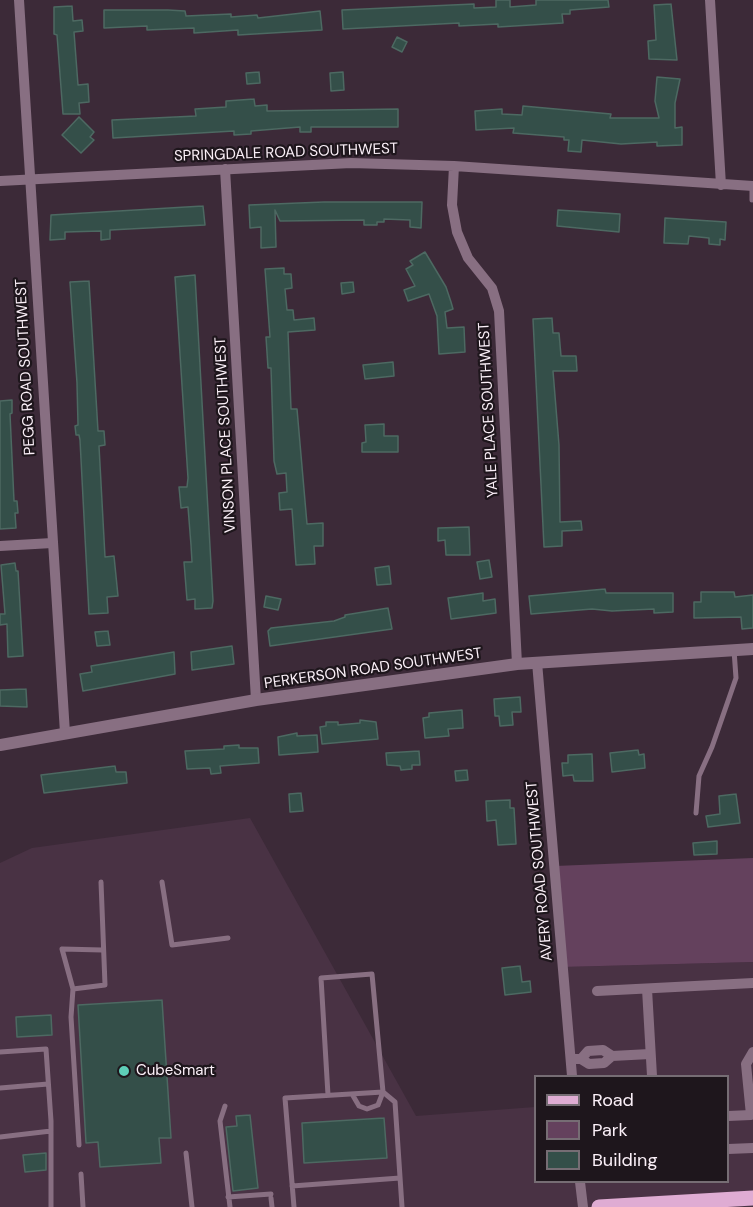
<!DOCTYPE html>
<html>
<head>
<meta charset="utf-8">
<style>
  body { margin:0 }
  #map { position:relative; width:753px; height:1207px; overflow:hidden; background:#3c2a38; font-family:"DM Sans",sans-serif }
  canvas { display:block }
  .legend { position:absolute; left:534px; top:1075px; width:195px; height:108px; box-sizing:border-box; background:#1e161c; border:2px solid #766d74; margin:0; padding:8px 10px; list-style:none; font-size:18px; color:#fbf0f8 }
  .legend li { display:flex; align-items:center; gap:12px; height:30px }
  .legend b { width:30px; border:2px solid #766d74 }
</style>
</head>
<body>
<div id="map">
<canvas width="753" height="1207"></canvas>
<ul class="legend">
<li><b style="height:8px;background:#dfacd3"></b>Road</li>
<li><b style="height:16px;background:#64415d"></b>Park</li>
<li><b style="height:16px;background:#344f49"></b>Building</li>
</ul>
</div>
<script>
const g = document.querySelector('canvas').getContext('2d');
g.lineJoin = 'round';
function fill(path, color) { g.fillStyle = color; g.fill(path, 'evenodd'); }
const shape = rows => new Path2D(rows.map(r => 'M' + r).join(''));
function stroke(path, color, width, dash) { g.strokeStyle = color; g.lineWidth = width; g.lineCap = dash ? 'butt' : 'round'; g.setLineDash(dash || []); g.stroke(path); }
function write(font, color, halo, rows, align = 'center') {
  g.font = font + ' "DM Sans",sans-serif'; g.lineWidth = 4.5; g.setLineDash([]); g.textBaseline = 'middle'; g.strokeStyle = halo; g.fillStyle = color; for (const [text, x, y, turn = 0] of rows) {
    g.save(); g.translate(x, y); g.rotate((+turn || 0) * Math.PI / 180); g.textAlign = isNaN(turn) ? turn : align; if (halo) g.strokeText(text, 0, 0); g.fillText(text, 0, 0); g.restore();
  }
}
fill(shape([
  [250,818,416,1116,535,1107,536,1182,728,1182,728,1076,569,1076,562,967,753,962,753,1207,0,1207,0,863,32,848]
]), '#493244');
fill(shape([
  [753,858,753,962,562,967,555,866]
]), '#64415d');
const building = shape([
  [496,0,510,0,510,7,536,5,536,0,608,0,609,7,570,10,570,14,562,14,563,23,498,27,498,24,459,26,459,23,343,29,342,10,474,4,474,8,496,7,496,0],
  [671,4,677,60,649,59,648,41,656,40,654,5,671,4],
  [72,6,73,21,82,20,83,31,74,32,78,85,88,84,89,102,79,103,80,114,63,114,57,35,54,34,54,7,72,6],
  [104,10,168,10,185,11,186,16,231,14,231,17,257,15,258,18,320,11,322,30,238,35,238,30,194,33,194,28,147,30,147,26,104,28,104,10],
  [397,37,407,42,402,52,392,47,397,37],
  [259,72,260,83,247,84,246,73,259,72],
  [343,72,344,90,331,91,330,73,343,72],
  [657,77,680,79,675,103,675,128,682,127,682,145,657,146,657,142,621,144,582,140,581,152,568,151,569,140,564,140,564,137,513,133,514,128,476,130,475,111,502,109,502,114,522,115,523,106,611,114,610,118,659,118,655,101,657,77],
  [254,99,255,106,267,105,267,111,398,109,398,127,311,127,311,132,300,132,300,127,251,131,251,134,234,135,234,131,113,138,112,120,196,116,195,109,226,107,226,101,254,99],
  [79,117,94,132,90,137,94,140,81,153,62,135,79,117],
  [324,202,422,202,421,228,410,227,410,220,384,219,384,222,377,222,377,225,364,225,364,220,280,221,275,210,276,247,261,248,261,227,250,228,249,205,324,202],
  [203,206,205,225,110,230,110,239,101,240,101,231,65,232,65,239,50,240,51,215,203,206],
  [558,210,620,214,619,232,557,226,558,210],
  [665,218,726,222,725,240,720,239,720,245,709,244,709,238,689,236,688,244,664,243,665,218],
  [425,252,446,287,451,302,453,309,445,312,447,328,464,327,465,352,439,354,437,316,429,294,408,301,404,290,415,286,406,269,413,265,410,261,425,252],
  [284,268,284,274,291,274,292,288,285,289,287,310,293,310,294,320,314,318,315,330,288,332,291,409,297,409,307,524,323,523,323,546,314,546,315,564,296,565,292,509,280,510,279,493,287,492,286,473,277,474,274,461,271,368,268,368,266,337,270,337,265,269,284,268],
  [195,275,213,601,212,608,195,609,195,599,187,600,184,562,192,562,191,545,188,507,181,508,179,487,187,487,188,478,175,277,195,275],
  [89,281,98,431,104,431,105,445,99,446,105,557,114,556,118,596,107,597,108,613,89,614,80,440,79,435,76,435,75,426,78,425,77,383,70,282,89,281],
  [353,282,354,292,342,294,341,283,353,282],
  [552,318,553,333,559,333,561,356,576,356,577,371,553,371,559,445,560,522,581,521,582,530,562,531,562,546,544,547,533,319,552,318],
  [393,362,394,376,365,379,363,365,393,362],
  [12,400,12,413,10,414,14,501,17,501,18,513,15,513,16,528,0,529,0,401,12,400],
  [384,424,384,436,398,436,398,452,362,452,362,443,366,442,365,425,384,424],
  [469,527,470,555,446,555,445,540,438,541,438,528,469,527],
  [489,560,492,577,480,579,477,562,489,560],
  [15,563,16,571,18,571,23,656,8,657,7,624,0,625,0,614,5,614,1,565,15,563],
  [389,566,391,584,377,585,375,568,389,566],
  [605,589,606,593,673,593,673,612,654,613,654,609,612,611,592,609,531,614,529,596,605,589],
  [701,592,734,592,735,597,753,595,753,628,742,629,741,617,694,618,694,602,701,602,701,592],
  [483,593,483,601,495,599,496,613,451,619,448,598,483,593],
  [266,596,281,599,278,610,264,607,266,596],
  [388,608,392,629,270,646,268,631,271,628,334,621,345,617,345,615,388,608],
  [108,631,110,645,97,646,95,632,108,631],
  [232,646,234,664,192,670,191,652,232,646],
  [174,652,175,674,83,691,80,674,92,672,91,666,174,652],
  [26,689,27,707,0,706,0,690,26,689],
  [520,697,521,712,512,712,513,725,500,726,499,716,495,716,494,699,520,697],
  [462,710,463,728,448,729,449,736,425,738,423,718,429,717,429,713,462,710],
  [360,720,376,722,378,739,322,744,320,727,326,726,326,722,338,722,338,725,360,723,360,720],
  [297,733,297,736,317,735,318,752,279,755,278,737,297,733],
  [239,745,239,748,258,748,259,763,220,766,221,773,211,774,210,768,187,769,185,751,224,749,224,746,239,745],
  [638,750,639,755,644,754,645,768,612,772,610,753,638,750],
  [419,751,420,765,412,765,412,769,401,770,400,766,387,765,386,753,419,751],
  [592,754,593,781,574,781,573,775,563,776,562,763,568,763,568,755,592,754],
  [115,766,116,772,126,772,127,783,44,793,41,775,115,766],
  [467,770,468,780,456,781,455,771,467,770],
  [301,793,303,811,290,812,289,794,301,793],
  [736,794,740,823,708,827,706,816,720,814,719,796,736,794],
  [510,800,510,808,514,808,516,844,498,845,496,820,487,821,486,801,510,800],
  [717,841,717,854,694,855,693,843,717,841],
  [520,966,522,982,530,981,531,992,505,995,502,968,520,966],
  [162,1000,171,1138,159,1138,161,1163,100,1167,98,1142,86,1143,78,1005,162,1000],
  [51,1015,52,1035,17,1037,16,1017,51,1015],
  [250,1115,258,1188,233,1191,226,1127,237,1126,236,1116,250,1115],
  [384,1118,387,1158,304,1163,302,1123,384,1118],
  [46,1153,46,1170,25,1172,23,1155,46,1153]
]);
fill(building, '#344f49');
stroke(building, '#4d6962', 1.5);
stroke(shape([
  [752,186,752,200],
  [696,813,699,776,712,747,736,678,734,650],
  [162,882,172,945,228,938],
  [73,989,105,985,101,882],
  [0,1052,46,1049,51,1121,51,1207],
  [0,1088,48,1084],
  [328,1095,321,978,372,974,383,1092,378,1105,367,1109,359,1106,352,1094],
  [225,1106,220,1121,230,1207],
  [0,1137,51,1131],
  [79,1145,71,1017,73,989,62,949,102,950],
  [186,1153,192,1207],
  [81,1174,83,1207],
  [292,1186,400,1178],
  [228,1197,271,1194],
  [271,1198,272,1207],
  [294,1207,285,1098,383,1092,395,1102,402,1207]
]), '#886f82', 5);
stroke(shape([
  [19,0,65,733],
  [710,0,721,185],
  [454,166,452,205,457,232,468,258,492,288,499,311,517,664],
  [225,169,256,700],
  [0,181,351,163,454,166,753,186],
  [0,546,52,543],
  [537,662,572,1076],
  [647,989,652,1076],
  [597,991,753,983],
  [574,1059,581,1059,589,1064,604,1063,612,1056],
  [581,1059,588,1051,603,1050,612,1056,650,1054],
  [728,1116,751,1115,746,1064,753,1052],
  [728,1149,753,1148],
  [580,1182,583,1207]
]), '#886f82', 10);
stroke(shape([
  [0,745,256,700,517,664,753,649]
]), '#886f82', 12);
stroke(shape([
  [599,1207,753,1198]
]), '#dfacd3', 15);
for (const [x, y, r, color] of [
  [124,1071,6,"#5eceb8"]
]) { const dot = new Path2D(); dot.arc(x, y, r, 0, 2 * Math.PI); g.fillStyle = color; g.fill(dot); stroke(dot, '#1e161c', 2); }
write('15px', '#fbf0f8', '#1e161c', [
  ["SPRINGDALE ROAD SOUTHWEST",286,153,-2],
  ["PEGG ROAD SOUTHWEST",26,367,-93],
  ["YALE PLACE SOUTHWEST",489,410,-93],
  ["VINSON PLACE SOUTHWEST",226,435,-93],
  ["PERKERSON ROAD SOUTHWEST",373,669,-8],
  ["AVERY ROAD SOUTHWEST",540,871,-95]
]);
write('15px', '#fbf0f8', '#1e161c', [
  ["CubeSmart",136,1071]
], 'left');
</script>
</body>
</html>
